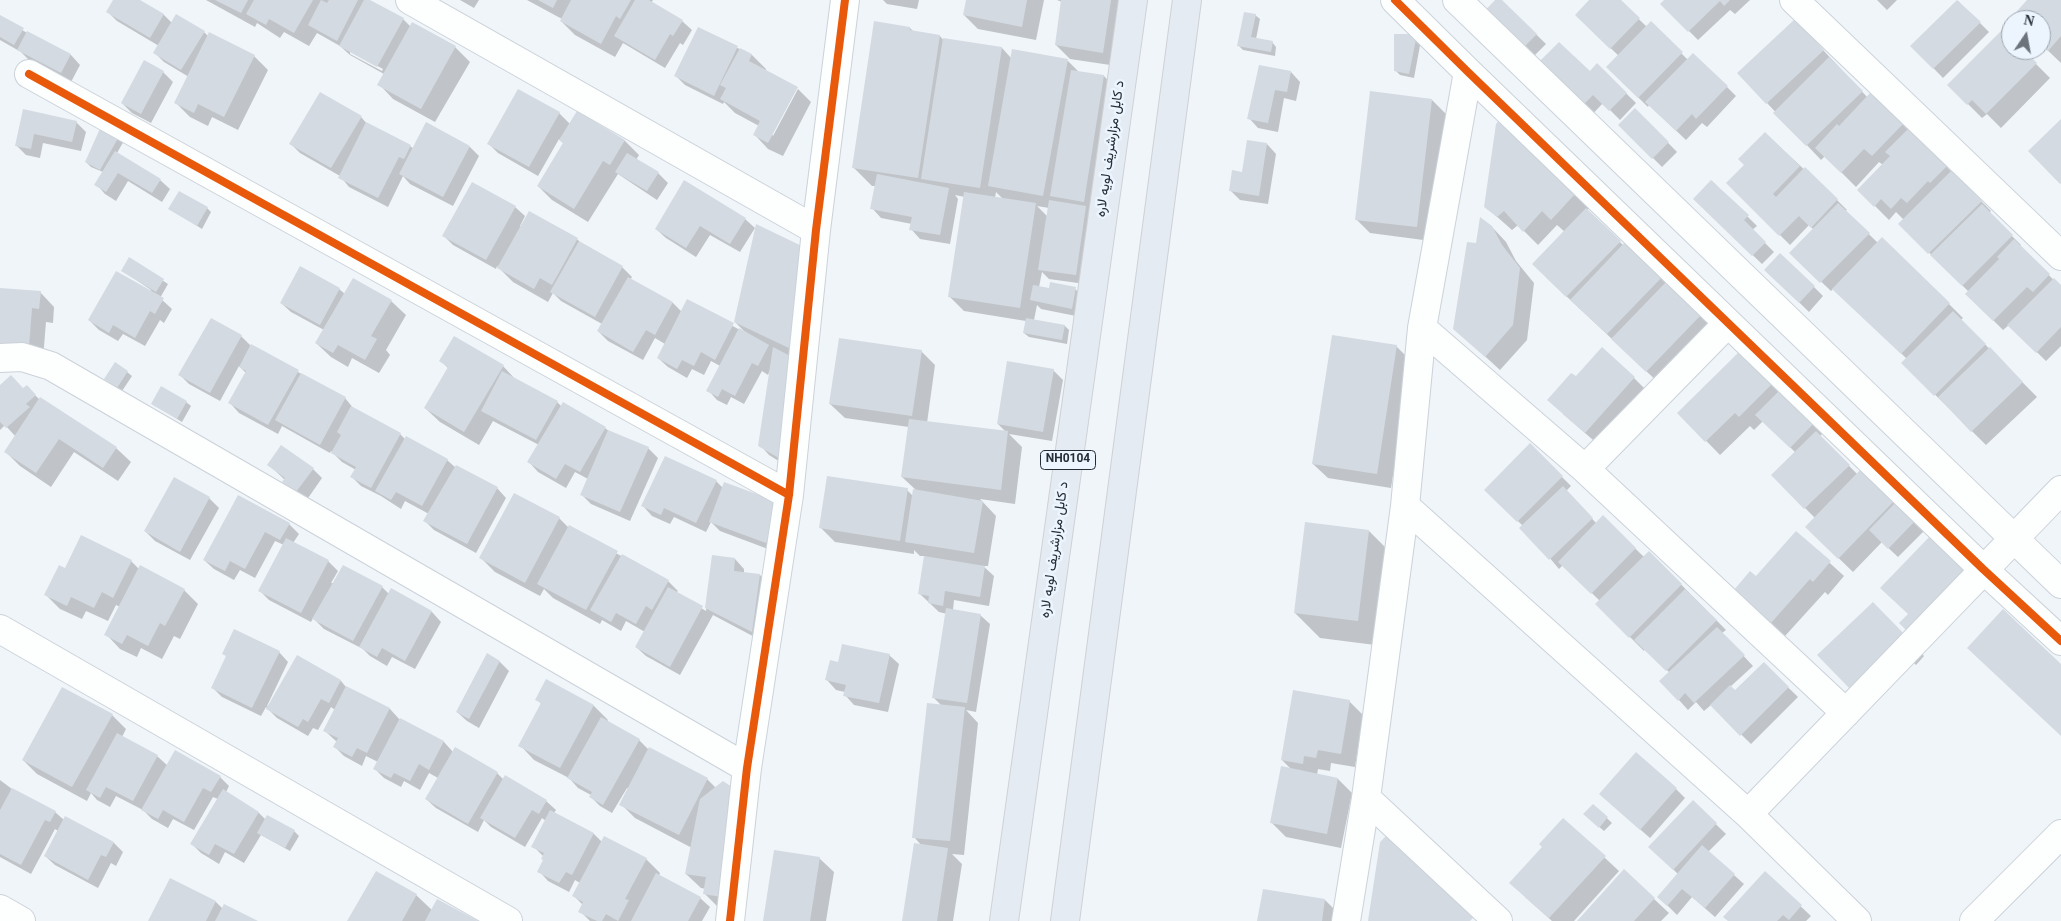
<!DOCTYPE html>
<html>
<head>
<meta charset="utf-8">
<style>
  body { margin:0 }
  #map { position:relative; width:2061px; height:921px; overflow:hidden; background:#f0f5fa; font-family:Georgia,serif }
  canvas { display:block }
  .north { position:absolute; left:2001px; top:10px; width:50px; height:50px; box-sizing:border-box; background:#ecf4fe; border:1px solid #9ca4ae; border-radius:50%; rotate:12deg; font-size:14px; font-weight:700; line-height:20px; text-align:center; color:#252d37 }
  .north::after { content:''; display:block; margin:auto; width:18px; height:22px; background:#6c737b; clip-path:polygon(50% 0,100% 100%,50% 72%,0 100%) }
</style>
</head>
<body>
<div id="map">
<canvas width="2061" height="921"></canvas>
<div class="north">N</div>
</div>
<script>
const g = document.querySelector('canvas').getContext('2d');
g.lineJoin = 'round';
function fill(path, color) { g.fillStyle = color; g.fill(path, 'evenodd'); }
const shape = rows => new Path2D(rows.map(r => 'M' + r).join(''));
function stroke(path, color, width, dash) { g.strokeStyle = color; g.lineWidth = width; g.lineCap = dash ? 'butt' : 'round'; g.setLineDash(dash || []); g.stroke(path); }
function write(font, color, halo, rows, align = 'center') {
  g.font = font + ' Georgia,Vazirmatn,serif'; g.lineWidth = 5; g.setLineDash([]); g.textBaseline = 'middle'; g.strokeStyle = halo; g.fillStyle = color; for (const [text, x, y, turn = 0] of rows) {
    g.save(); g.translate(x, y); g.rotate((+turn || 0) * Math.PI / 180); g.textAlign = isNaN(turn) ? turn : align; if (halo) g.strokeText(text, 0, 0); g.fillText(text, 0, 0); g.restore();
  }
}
fill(shape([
  [115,0,138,0,164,15,172,23,204,32,209,37,254,56,268,70,238,130,212,117,208,126,190,117,176,103,189,77,164,62,155,53,159,46,117,21,108,12],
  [206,0,367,0,403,19,411,27,413,24,455,47,470,62,435,122,393,99,379,84,384,74,350,55,340,46,317,33,309,46,284,32,280,38,257,23,255,27],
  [350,51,383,69,382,71,350,54],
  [460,0,479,0,474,8],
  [527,0,653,0,651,3,682,21,692,30,683,45,680,43,665,68,623,43,615,57,575,35,561,21,562,19],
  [883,0,919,0,917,9,887,4],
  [967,0,1044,0,1036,40,978,29,964,15],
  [1057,0,1127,0,1117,66,1070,59,1056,45,1062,2],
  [1497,0,1501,0,1546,44,1528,62],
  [1591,0,1619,0,1647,27,1651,23,1688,60,1727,87,1736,96,1707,127,1702,123,1686,140,1649,105,1648,107,1607,67,1619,56,1586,25],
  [1665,0,1750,0,1735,14,1730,10,1698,40,1662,4],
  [1877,0,1897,0,1887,10],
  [2029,0,2061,0,2061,63,2041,44,2041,20,2011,20,2011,24,2009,22],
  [1958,1,1989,32,1943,78,1912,46],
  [1255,15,1260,19,1256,39,1272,42,1276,47,1275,56,1243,50,1238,45],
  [0,16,27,33,71,55,80,65,71,82,28,59,21,52,0,40],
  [910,28,914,32,940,36,944,41,1002,48,1012,59,1068,61,1080,73,1104,76,1118,91,1085,284,1049,279,1042,272,1039,287,1050,290,1075,289,1085,298,1081,317,1041,309,1037,305,1034,320,1065,326,1069,330,1067,344,1029,337,1024,333,1026,321,964,311,950,297,965,197,955,195,958,199,950,244,920,239,911,229,912,224,881,218,872,208,876,186,872,186,853,167],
  [996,192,1003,199,995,198],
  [1037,206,1049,208,1047,216],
  [698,29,752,55,766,69,772,134,773,136,798,89,811,102,783,156,768,149,754,134,759,126,735,113,724,102,723,104,685,85,675,75],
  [1417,35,1421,40,1414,78,1400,75,1395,70],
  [1809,35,1868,98,1872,94,1952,172,1991,211,1989,213,2021,245,2020,247,2061,287,2061,346,2046,361,2009,325,2003,330,1967,294,1969,292,1900,224,1904,220,1896,212,1889,220,1859,190,1883,165,1879,162,1856,187,1825,156,1821,160,1767,103],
  [2011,39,2011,50,2022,50,2050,78,2001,128,1987,114,1982,118,1949,85],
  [1597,65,1636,103,1620,120,1603,103,1589,118,1545,77,1590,72],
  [163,72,173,82,151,123,132,113,122,103],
  [1291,72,1300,82,1296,101,1284,98,1278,132,1258,128,1249,118],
  [1432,100,1446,114,1431,241,1370,233,1356,219],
  [1635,109,1677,152,1662,167,1620,125],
  [24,111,76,122,86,132,81,151,43,143,40,158,26,155,16,145],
  [577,112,625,141,639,155,636,160,658,173,668,183,657,200,618,174,588,222,552,200,538,186,564,144,559,139,538,176,498,153,488,143,559,113,570,124],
  [361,117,369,126,410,146,414,149,470,147,479,156,453,206,410,184,403,176,388,207,349,187,340,176,300,153,291,144],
  [1497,125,1590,207,1587,210,1624,246,1628,241,1675,292,1715,330,1661,385,1547,278,1565,232,1557,225,1538,245,1518,225,1512,230,1486,207],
  [103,126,125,139,117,153,160,180,170,189,162,202,128,181,116,201,105,194,96,184,103,172,91,167,86,162],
  [1765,133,1837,200,1847,210,1845,211,1878,243,1949,304,1963,318,1961,320,2037,397,1986,445,1903,363,1907,359,1834,288,1831,291,1791,253,1814,230,1809,225,1790,245,1728,183,1746,165],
  [1267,144,1276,154,1268,204,1240,200,1230,190],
  [1712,181,1757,226,1752,230,1774,252,1762,264,1694,199],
  [684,182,745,219,755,228,740,252,710,235,696,257,666,238,656,229],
  [515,207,525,216,520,226,522,227,577,239,584,246,622,267,632,277,630,280,673,303,682,312,688,301,747,334,735,322,805,249,788,467,769,455,760,445,770,370,768,375,762,371,744,404,731,397,727,405,717,400,708,390,720,366,711,361,704,375,692,369,687,378,668,367,658,358,665,344,655,338,643,360,608,341,598,331,602,324,561,301,553,293,548,302,513,282,497,266,496,269,453,245,444,236],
  [207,208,211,212,202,229,170,209],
  [1492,227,1506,242,1516,261,1534,283,1527,340,1500,370,1454,328,1477,245],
  [130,259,168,284,160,298,172,309,164,323,160,320,145,346,123,334,118,341,99,330,89,320,150,292,151,290,123,271],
  [1766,270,1814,287,1823,296,1809,312],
  [0,289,40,292,54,307,53,323,46,322,43,359,0,355],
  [339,289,345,294,391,301,406,315,386,350,390,355,379,373,352,358,348,367,331,357,316,343,324,330,291,312,281,303],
  [241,336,251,346,345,398,354,409,400,434,406,440,447,460,456,468,497,488,506,498,476,553,434,530,425,521,429,514,405,501,401,509,381,496,361,486,352,477,356,470,342,462,331,451,330,453,282,426,278,434,239,413,230,403,246,373,239,366,220,401,189,384,180,375],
  [1396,346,1411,361,1391,488,1328,478,1313,464],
  [921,351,935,365,927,423,1007,433,998,424,1053,370,1063,380,1052,441,1009,434,1022,447,1015,504,980,499,996,516,988,566,983,566,994,576,989,606,954,600,953,610,980,615,990,624,976,712,966,710,978,723,964,855,952,854,962,864,953,921,903,921,922,846,914,837,942,706,933,697,947,614,939,612,920,594,925,556,920,556,914,550,914,554,835,542,821,528,907,490,913,496,917,491,902,477,909,427,845,418,830,404],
  [1740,353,1779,392,1826,430,1820,436,1858,475,1863,469,1925,530,1898,557,1882,542,1853,572,1821,541,1815,518,1772,475,1795,452,1763,421,1754,430,1750,426,1720,455,1679,413],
  [441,361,503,366,517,381,557,402,561,406,605,428,610,432,648,448,658,458,630,521,591,504,581,494,588,479,575,472,566,488,538,472,529,462,539,445,493,421,479,445,440,422,425,408,449,369],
  [127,372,132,376,122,391,110,383],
  [1576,378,1634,378,1648,392,1600,446,1563,414],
  [0,386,24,389,27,387,40,400,41,399,116,448,131,462,118,481,74,452,51,487,20,466,6,452,16,437,5,425,0,430],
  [186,402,191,406,182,422,153,404],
  [1530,445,1571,486,1566,491,1597,524,1603,517,1644,557,1649,552,1726,630,1722,633,1753,666,1730,687,1735,692,1764,664,1798,697,1751,744,1711,705,1704,711,1696,702,1688,710,1679,700,1670,673,1645,649,1644,651,1597,604,1600,601,1563,565,1559,569,1523,526,1486,490],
  [269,465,313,469,322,478,306,501,293,491,284,482,285,480],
  [175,479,209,498,219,508,190,560,155,541,145,531],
  [716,481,723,488,780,504,776,552,720,531,711,522,706,532,674,517,670,524,652,516,643,506],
  [238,497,289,524,299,534,293,543,328,561,338,571,331,583,382,587,389,594,391,590,432,612,441,622,415,669,392,657,387,666,370,656,363,649,324,629,313,618,311,622,269,600,260,591,284,545,275,541,255,578,240,570,234,580,214,569,204,560],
  [559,518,569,528,668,581,678,591,676,593,706,611,713,556,735,559,744,569,744,573,760,575,769,585,762,641,713,615,680,675,646,656,636,647,645,632,626,621,621,631,602,620,600,624,553,598,544,589,540,596,495,572,481,558],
  [1369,531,1394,556,1383,646,1320,638,1295,613],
  [1797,533,1844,576,1828,595,1825,592,1785,636,1735,590,1756,578],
  [131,561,139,569,184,590,198,604,180,639,174,636,162,659,141,648,137,657,120,649,106,634,120,607,116,605,108,621,86,611,82,619,60,609,46,595,66,569],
  [1987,588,1927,649,1900,623],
  [1873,604,1924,656,1916,665,1911,660],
  [279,652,288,662,267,706,269,707,297,657,341,681,346,687,390,709,400,720,444,742,453,752,497,773,504,780,546,801,556,810,554,813,594,834,602,842,646,859,660,873,659,876,700,898,710,907,702,921,590,921,580,911,583,905,574,896,580,883,575,880,569,892,548,881,539,871,544,861,543,856,533,846,546,821,542,818,525,847,491,827,484,820,478,832,436,808,426,799,438,778,429,773,420,790,404,781,401,787,384,778,374,768,378,762,366,756,362,766,344,756,335,747,337,742,325,731,335,710,331,707,318,730,313,728,308,736,277,718,266,707,261,716,222,697,212,687],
  [487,655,500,662,509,671,479,728,467,721,457,712],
  [889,655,899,664,888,712,854,705,845,695,845,692,836,690,827,680,839,664],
  [547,681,594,706,608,720,607,722,639,740,649,750,707,779,716,788,723,783,719,908,705,894,706,889,701,888,686,874,692,848,635,818,621,804,629,789,627,788,612,813,600,806,590,796,591,795,578,788,569,778,534,760,520,745,542,705,537,699],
  [1349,701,1363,715,1355,767,1331,763,1330,771,1318,769,1317,775,1338,779,1352,793,1341,848,1286,837,1272,823,1292,770,1282,760],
  [112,715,126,729,122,737,157,756,168,766,220,777,229,786,226,792,259,813,266,820,294,831,299,836,290,851,261,835,244,863,225,852,219,864,201,853,192,844,218,799,213,797,194,830,173,819,168,828,152,819,143,810,116,796,110,807,97,800,91,793,87,801,37,774,23,760],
  [0,780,12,789,55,812,64,820,114,843,123,852,116,866,111,863,98,888,55,865,45,856,58,831,55,829,31,874,0,857],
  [1676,789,1685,798,1650,838,1610,803],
  [1693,802,1726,834,1708,852,1744,884,1715,917,1692,897,1677,915,1659,897,1678,874,1650,847],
  [1593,805,1612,823,1604,831,1589,818],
  [1563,819,1619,871,1574,921,1552,921,1525,897,1544,847],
  [819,858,834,872,826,921,765,921],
  [1624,871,1669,913,1661,921,1578,921],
  [1765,873,1811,916,1806,921,1729,921],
  [171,880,216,902,223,909,255,921,150,921],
  [416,895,432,910,475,921,349,921],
  [1325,900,1346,921,1259,921]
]), '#0003');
fill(shape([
  [113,0,140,0,164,14,150,38,106,12],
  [215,0,248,0,241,13],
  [254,0,313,0,294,33,269,19,266,25,246,14],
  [321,0,327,3,329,0,358,0,337,41,308,25],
  [364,0,370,0,404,18,377,67,339,46],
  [538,0,557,0,553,8],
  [571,0,631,0,620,19,616,16,601,44,560,21],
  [635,0,649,0,683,20,673,36,670,34,655,60,614,36],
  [966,0,1027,0,1022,27,963,15],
  [1061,0,1111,0,1103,53,1055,45],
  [1495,0,1502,0,1537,34,1518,53,1479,17],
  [1589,0,1621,0,1640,18,1610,49,1575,15],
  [1664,0,1730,0,1724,6,1720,1,1688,32,1660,4],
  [1957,0,1981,22,1933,69,1910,46],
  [2027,0,2061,0,2061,36,2048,51,2041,45,2041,20,2011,20,2011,25,2007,22],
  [1244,12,1256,14,1251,37,1273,41,1271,52,1237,46],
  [176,14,205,31,181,70,153,53],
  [0,15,24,28,14,45,0,37],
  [1795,19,1824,50,1766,104,1737,73],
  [874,21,910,27,910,30,940,35,918,178,852,168],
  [1651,21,1683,52,1638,98,1606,67],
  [412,22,456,46,421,109,377,85],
  [698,27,738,46,714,96,674,76],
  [2003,29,2011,37,2011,50,2024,50,2037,63,1986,114,1972,100,1967,105,1947,85],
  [27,31,71,54,61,73,17,50],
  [209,32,255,55,224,117,198,104,194,113,174,103],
  [1394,34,1417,34,1409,74,1394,71],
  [943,38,1002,47,980,188,921,179],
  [1559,42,1590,71,1597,63,1627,93,1609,111,1593,95,1579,109,1534,67],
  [740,48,752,54,749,61,798,87,768,143,753,135,760,121,720,99,726,88,720,85],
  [1012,49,1068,59,1043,196,988,186],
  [1693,53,1728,86,1696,119,1692,114,1676,131,1645,102],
  [1829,57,1863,91,1806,146,1773,113],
  [144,60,164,71,141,114,121,103],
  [1259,65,1291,71,1287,92,1275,90,1268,123,1247,119],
  [1071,70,1104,75,1084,202,1050,196],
  [518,89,560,112,529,167,487,144],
  [1370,91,1432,99,1417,227,1355,220],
  [320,92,362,116,331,168,289,144],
  [1871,92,1904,123,1872,156,1864,149,1841,173,1815,148,1837,124,1839,126],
  [1635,108,1669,142,1652,159,1618,125],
  [23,109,77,121,72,142,34,134,31,149,15,146],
  [577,111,625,140,610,165,603,161,574,209,537,186,563,143,559,140],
  [1500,119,1577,192,1551,220,1542,211,1523,232,1504,211,1497,217,1484,207,1496,124],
  [2061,119,2061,183,2060,184,2028,151],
  [366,122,411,145,404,159,399,157,378,198,338,178],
  [426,122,470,146,443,197,399,174],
  [102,124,121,133,100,170,85,162],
  [1909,128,1947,166,1930,183,1928,181,1907,203,1901,198,1891,209,1881,199,1874,207,1857,190,1890,156,1885,152],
  [1765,132,1800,166,1773,194,1776,197,1805,167,1838,199,1811,228,1799,216,1779,236,1726,183,1744,165,1738,159],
  [1247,140,1267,143,1259,196,1229,191,1232,170,1242,172],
  [115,151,161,179,152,193,118,173,106,192,94,185],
  [627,153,659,172,647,191,615,172],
  [1952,170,1982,201,1928,254,1898,224],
  [877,174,949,188,940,235,909,230,912,217,870,209],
  [684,180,746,218,730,244,700,226,686,248,655,229],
  [1711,180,1749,215,1744,220,1766,242,1752,256,1693,199],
  [472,182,516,206,486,260,442,236],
  [179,191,208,207,197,226,168,209],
  [964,192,1036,203,1020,308,948,297],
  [1049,200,1086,206,1076,275,1038,270],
  [1838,203,1870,233,1820,283,1789,253],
  [1982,204,2013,235,1962,286,1930,255],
  [1586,208,1621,241,1566,297,1532,264],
  [529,211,578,238,552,285,540,278,534,289,497,268],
  [1480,217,1492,226,1502,245,1520,268,1513,325,1485,357,1453,329,1467,242,1476,243],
  [756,224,806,248,791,349,734,322],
  [1882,237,1950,303,1901,354,1832,289],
  [1628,239,1665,274,1607,334,1570,300],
  [2014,239,2050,274,2033,292,2027,287,1993,321,1965,294,1999,259,1997,257],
  [579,241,623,266,595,317,550,292],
  [1780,253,1815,286,1799,303,1764,270],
  [129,257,164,279,156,292,121,271],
  [300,266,340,288,320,325,280,303],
  [116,271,164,298,155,314,150,311,135,338,113,325,109,333,88,320],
  [628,277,673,302,655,335,646,330,633,352,597,331],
  [353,278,392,300,371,336,377,339,365,360,338,345,333,353,315,343],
  [2054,278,2061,285,2061,327,2036,353,2007,325],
  [1050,282,1076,287,1072,309,1030,300,1033,285,1049,288],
  [1666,282,1701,315,1646,372,1611,339],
  [0,288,41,291,39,309,32,308,29,346,0,343],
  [687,299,734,323,715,360,701,352,694,366,682,360,677,369,657,358],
  [1953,311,1986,344,1934,396,1901,363],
  [211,318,242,335,210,393,178,375],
  [1026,318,1065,325,1062,340,1023,333],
  [739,328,769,345,758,366,752,363,735,396,722,389,718,397,706,391],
  [1332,335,1397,345,1377,474,1312,464],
  [454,336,504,365,464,432,424,408,448,367,439,361],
  [839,338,922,350,912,416,829,404],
  [251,344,299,370,268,425,228,403,246,371,239,367],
  [773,347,794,358,779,458,758,446],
  [1602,347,1635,377,1585,433,1547,400,1571,373,1576,376],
  [1990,347,2023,382,1971,432,1938,397],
  [1740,351,1773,383,1739,417,1735,413,1705,442,1677,413],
  [1007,361,1054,369,1043,432,997,424],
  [115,362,128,371,117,388,104,379],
  [502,371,558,401,536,440,481,411],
  [301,373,346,397,320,445,275,420],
  [11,375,23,388,27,385,36,395,26,404,30,407,6,428,0,422,0,385],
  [161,386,187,401,177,419,151,404],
  [1783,387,1818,419,1790,448,1755,415],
  [40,397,117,447,103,468,59,439,36,473,4,452],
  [563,402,606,427,580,472,565,464,556,479,527,462],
  [351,406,401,433,371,488,350,477,356,467,331,453,341,435,337,432],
  [909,419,1008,431,1001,490,901,477],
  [608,430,649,447,620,512,580,495],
  [1816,431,1850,465,1804,509,1771,475],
  [406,436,448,459,422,506,396,492,391,500,375,491],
  [1530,443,1563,476,1517,522,1484,490],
  [281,445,314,468,296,492,282,482,285,478,267,465],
  [665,456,717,480,696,523,664,508,661,515,641,506],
  [456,465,498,487,467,544,423,521],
  [1863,467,1896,499,1838,559,1805,527],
  [827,476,908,488,900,541,819,528],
  [174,477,210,497,180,552,144,531],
  [724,482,781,503,766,543,709,522],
  [1563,486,1593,518,1549,560,1519,528],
  [913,489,983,501,974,553,905,542],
  [514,493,560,517,525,583,479,558],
  [238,495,290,523,280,540,265,532,245,569,230,561,225,571,203,560],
  [1897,501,1917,519,1888,549,1869,530],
  [1603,515,1636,548,1591,594,1558,562],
  [1305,522,1369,530,1358,621,1294,613],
  [569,525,618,551,586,610,537,584],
  [1796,531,1831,561,1813,582,1810,579,1771,623,1734,590,1750,571,1756,576],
  [1933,533,1973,573,1912,636,1899,623,1908,614,1880,588],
  [81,535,132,560,113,598,102,592,94,608,71,597,67,606,44,595,59,565,65,568],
  [286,538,329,560,301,613,258,591],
  [1649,551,1682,584,1629,638,1595,604],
  [622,554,669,580,652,610,646,606,636,624,616,613,611,622,590,610],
  [712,555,735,558,734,571,760,574,752,632,705,608],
  [924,556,985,566,980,597,945,591,943,606,928,603,929,596,918,594],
  [140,565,185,589,165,626,160,623,148,646,127,635,122,644,104,635],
  [343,565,383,586,353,641,312,619],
  [668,587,703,606,670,667,635,647],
  [391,588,432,611,405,661,382,648,377,657,359,647],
  [1685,589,1717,620,1666,671,1634,640],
  [1873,602,1911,641,1850,689,1817,655],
  [946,608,981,614,967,703,932,698],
  [2003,609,2061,664,2061,736,1967,648],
  [1717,627,1745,655,1694,703,1685,693,1678,701,1659,681],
  [234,629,280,651,252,708,211,688,226,656,222,654],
  [842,644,890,654,879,703,843,696,846,685,825,680,830,660,838,662],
  [487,653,500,661,469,719,456,712],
  [297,655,341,680,329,703,321,699,308,722,303,719,298,727,266,709],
  [1764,662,1789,687,1740,736,1710,705,1730,685,1735,690],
  [546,679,594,705,560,768,518,746,541,703,535,700],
  [346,686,390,708,367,753,357,748,352,757,333,747,338,738,323,731],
  [62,687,113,714,72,787,22,760],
  [1293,690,1350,700,1341,754,1318,750,1316,758,1304,756,1303,764,1281,760],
  [927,703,965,707,950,841,912,838],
  [601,717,640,739,603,805,589,797,592,792,567,778],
  [400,718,444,741,429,770,419,764,410,781,394,773,391,778,373,769],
  [117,733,158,755,133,801,106,787,100,798,86,790],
  [455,747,498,772,468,824,425,799],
  [649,747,708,778,679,835,619,805],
  [175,750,221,776,211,792,203,788,184,822,163,810,158,819,141,810],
  [1636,752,1677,788,1640,830,1599,794],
  [1281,766,1338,778,1327,834,1270,823],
  [505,775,547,800,539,814,532,810,515,838,480,818],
  [723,781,741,793,728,898,703,894,706,877,685,874,700,799],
  [12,788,56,811,50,822,45,820,21,865,0,854,0,810],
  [223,789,259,812,234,854,215,844,209,855,190,844],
  [1693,800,1717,823,1673,870,1648,847],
  [1593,804,1608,817,1599,828,1583,814],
  [550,810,594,833,572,875,566,872,559,883,537,872,543,860,541,859,544,853,531,847],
  [267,815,295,830,285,848,257,833],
  [65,816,114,842,106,857,101,855,88,880,44,856],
  [1563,818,1606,856,1549,918,1509,883,1542,847,1539,844],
  [1387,835,1474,917,1470,921,1368,921,1380,842],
  [604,836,647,858,625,899,629,900,618,921,606,914,602,921,597,921,578,912,583,902,572,896],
  [914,843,948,848,937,921,902,921],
  [1702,845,1735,874,1705,908,1682,889,1667,906,1657,897],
  [774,850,820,857,810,921,763,921],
  [1624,869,1655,898,1634,921,1577,921],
  [376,871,417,894,402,921,347,921],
  [1765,871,1802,905,1789,920,1783,915,1777,921,1728,921,1723,917],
  [656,873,701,897,688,921,631,921],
  [170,878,216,901,206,921,148,921],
  [1263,889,1325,899,1322,921,1257,921],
  [437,899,478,921,425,921],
  [224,904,258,921,215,921]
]), '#d3dae1');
const street = shape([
  [410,0,816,230],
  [1395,0,1468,72,1983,569,2061,641],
  [1457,0,2061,584],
  [1794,0,2061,256],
  [29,74,789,495],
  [1422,328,1585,469,1846,713],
  [0,358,22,357,51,366,747,768],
  [1585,469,1728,323],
  [1405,506,1748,814,1857,921],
  [0,629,508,921],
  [1366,798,1498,921],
  [1748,814,2061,490],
  [0,909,21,921],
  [730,921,747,768,789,495,816,230,845,0],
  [1346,921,1366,798,1405,506,1422,328,1468,72],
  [1974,921,2061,834]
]);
const highway = shape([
  [1004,921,1133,0],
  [1065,921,1187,0]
]);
stroke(street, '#cbd2d9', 30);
stroke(highway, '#ced1d5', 30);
stroke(street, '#fdfefe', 28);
stroke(highway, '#e4ebf2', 28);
stroke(shape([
  [1395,0,1468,72,1983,569,2061,641],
  [29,74,789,495],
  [730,921,747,768,789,495,816,230,845,0]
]), '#e8590c', 8);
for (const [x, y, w] of [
  [1068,460,55]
]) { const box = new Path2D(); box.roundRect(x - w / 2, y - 9.5, w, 19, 4); g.fillStyle = '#ecf4fe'; g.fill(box); stroke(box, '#252d37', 1); }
write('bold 12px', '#252d37', null, [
  ["NH0104",1068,460]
]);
write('14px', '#252d37', '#ecf4fe', [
  ["د کابل مزارشریف لویه لاره",1112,149,-82],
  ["د کابل مزارشریف لویه لاره",1056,550,-82]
]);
</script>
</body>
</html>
